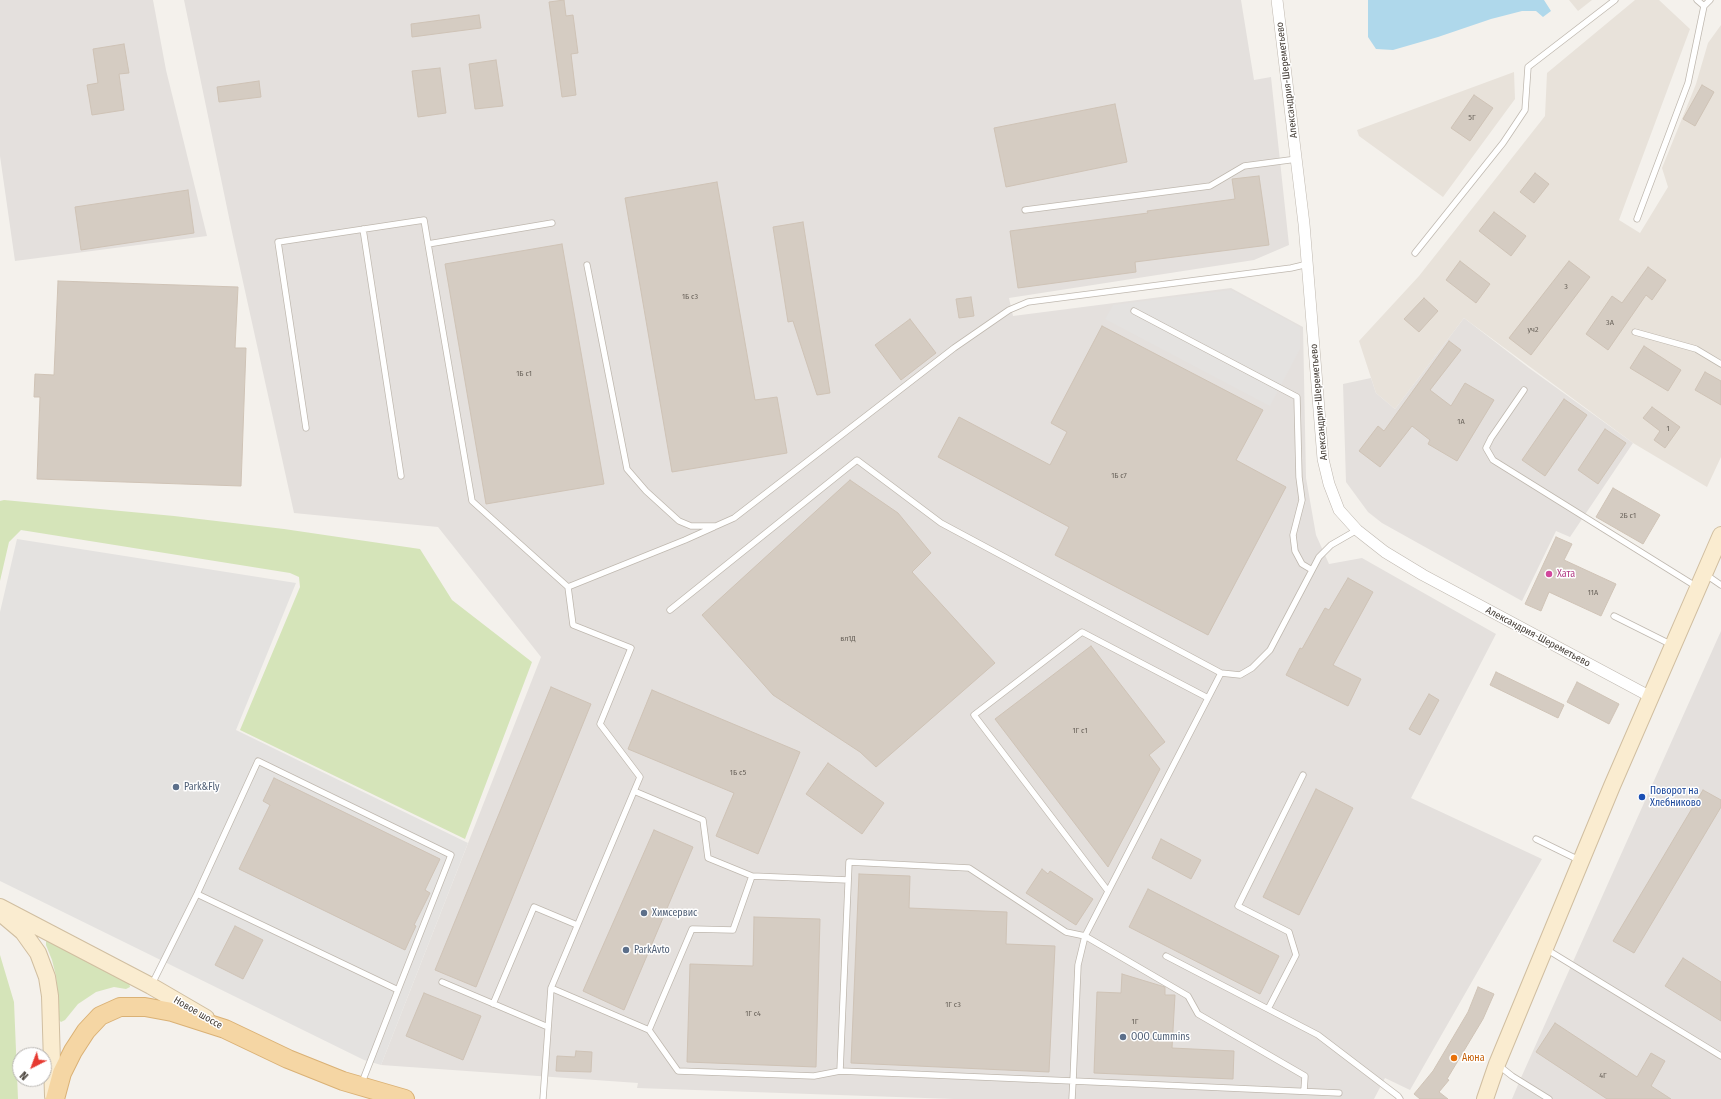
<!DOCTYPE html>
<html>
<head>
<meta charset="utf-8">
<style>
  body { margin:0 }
  #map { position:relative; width:1721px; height:1099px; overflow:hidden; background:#f4f1ec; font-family:"Fira Sans Condensed",sans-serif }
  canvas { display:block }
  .north { position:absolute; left:12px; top:1047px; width:40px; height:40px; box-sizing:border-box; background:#fff; border:1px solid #b6b3b0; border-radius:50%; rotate:222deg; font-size:11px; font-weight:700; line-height:16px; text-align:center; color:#48413a }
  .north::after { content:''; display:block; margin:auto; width:14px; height:18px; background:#e63a31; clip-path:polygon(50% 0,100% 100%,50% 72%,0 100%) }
</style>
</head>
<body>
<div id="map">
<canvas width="1721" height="1099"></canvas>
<div class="north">N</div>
</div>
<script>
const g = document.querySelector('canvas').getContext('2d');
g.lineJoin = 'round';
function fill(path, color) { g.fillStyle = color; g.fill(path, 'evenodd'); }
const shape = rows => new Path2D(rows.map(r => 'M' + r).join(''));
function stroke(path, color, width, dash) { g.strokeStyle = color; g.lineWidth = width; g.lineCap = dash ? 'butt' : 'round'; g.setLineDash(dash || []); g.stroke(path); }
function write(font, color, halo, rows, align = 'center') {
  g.font = font + ' "Fira Sans Condensed",sans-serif'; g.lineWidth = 3; g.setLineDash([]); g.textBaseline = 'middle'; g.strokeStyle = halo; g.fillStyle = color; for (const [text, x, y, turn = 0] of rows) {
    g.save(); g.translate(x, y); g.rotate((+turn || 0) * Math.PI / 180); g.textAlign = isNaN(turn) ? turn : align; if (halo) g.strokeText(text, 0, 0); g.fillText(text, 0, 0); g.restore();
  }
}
fill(shape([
  [1569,0,1592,0,1578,11],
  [1635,0,1659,0,1690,29,1619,220,1640,233,1668,187,1662,168,1696,84,1708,43,1721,25,1721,457,1707,487,1633,443,1464,318,1395,409,1376,393,1359,341,1419,276,1545,116,1547,73],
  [1514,72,1515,99,1443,197,1359,136,1357,130]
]), '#e8e2da');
fill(shape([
  [0,0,153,0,166,70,207,236,15,261,0,156],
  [184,0,1241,0,1254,80,1271,77,1289,245,1254,260,1009,298,1013,316,1231,288,1303,327,1306,478,1316,535,1329,564,1362,558,1496,634,1411,798,1542,859,1410,1090,1385,1078,1374,1099,954,1099,637,1088,638,1083,381,1065,541,657,438,527,294,513,232,232],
  [1464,318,1529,368,1633,443,1570,537,1556,531,1522,601,1382,523,1368,512,1346,482,1343,384,1371,378,1376,393,1395,409],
  [1721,631,1721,1099,1512,1099,1520,1080]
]), '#e4e0dd');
fill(shape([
  [4,500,174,516,284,529,420,549,452,600,532,662,465,839,240,730,300,587,299,577,290,573,21,530,9,542,0,581,0,501],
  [46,940,48,940,129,982,130,987,126,989,114,987,96,992,78,1004,65,1020,61,1022,58,1019,56,976,52,960,46,945],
  [0,955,14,1002,18,1099,0,1099]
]), '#d5e4b9');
fill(shape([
  [1231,290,1300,327,1300,349,1270,406,1105,319,1113,305],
  [17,539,296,583,236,730,468,843,381,1065,364,1060,0,881,0,612]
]), '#e4e2e0');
fill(shape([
  [1368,0,1544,0,1551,11,1543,17,1536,11,1522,11,1491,19,1438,37,1393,50,1376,49,1368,37]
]), '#afd8eb');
const building = shape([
  [564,0,566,16,573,15,578,53,571,54,576,95,562,97,549,2,564,0],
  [479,15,481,28,412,37,411,24,479,15],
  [124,44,129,73,119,74,124,110,92,115,87,85,98,83,93,49,124,44],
  [496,60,503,106,475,109,469,64,496,60],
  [440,68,446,113,418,117,412,71,440,68],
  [259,81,261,97,219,102,217,87,259,81],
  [1702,85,1714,92,1695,126,1683,119,1702,85],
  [1474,95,1493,108,1470,141,1451,128,1474,95],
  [1115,104,1127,162,1006,187,994,128,1115,104],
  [1535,173,1549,184,1534,203,1520,192,1535,173],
  [1259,176,1269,245,1135,262,1136,272,1018,288,1010,231,1148,213,1147,211,1235,199,1232,179,1259,176],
  [717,182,755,400,777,397,787,453,672,472,625,198,717,182],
  [188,190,194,233,81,250,75,207,188,190],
  [1494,212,1526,236,1511,256,1479,231,1494,212],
  [803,222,830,393,817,395,793,321,788,322,773,227,803,222],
  [562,244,604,484,486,504,445,264,562,244],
  [1460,261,1490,284,1476,303,1446,280,1460,261],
  [1569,261,1590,277,1531,355,1509,338,1569,261],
  [1648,267,1666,280,1652,300,1646,295,1608,350,1586,334,1612,296,1622,303,1648,267],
  [58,281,238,287,235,348,246,348,241,486,37,479,40,397,34,397,35,374,54,375,58,281],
  [971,297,974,316,959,318,956,299,971,297],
  [1424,298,1438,311,1419,332,1404,319,1424,298],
  [910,319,936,353,901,380,875,345,910,319],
  [1102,326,1263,410,1236,460,1286,487,1208,635,1055,555,1069,527,938,457,959,417,1050,465,1067,432,1051,423,1102,326],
  [1449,341,1461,350,1430,390,1451,406,1465,383,1494,400,1457,461,1428,444,1430,440,1412,426,1380,467,1359,451,1378,426,1384,431,1449,341],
  [1644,346,1681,370,1668,391,1630,368,1644,346],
  [1705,372,1721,381,1721,405,1695,390,1705,372],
  [1564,399,1587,415,1545,476,1522,460,1564,399],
  [1652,407,1680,427,1665,448,1654,440,1660,431,1643,418,1652,407],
  [1605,429,1626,443,1598,484,1578,470,1605,429],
  [850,480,898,513,931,553,912,572,995,663,876,767,860,752,773,695,702,615,850,480],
  [1613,488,1660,515,1643,544,1596,517,1613,488],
  [1556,537,1572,544,1564,560,1616,584,1601,616,1549,592,1541,611,1525,604,1556,537],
  [1348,578,1373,592,1333,665,1361,679,1348,706,1286,675,1300,648,1302,649,1325,608,1329,610,1348,578],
  [1091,646,1165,742,1149,755,1160,769,1108,867,995,719,1091,646],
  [1496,672,1564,705,1558,718,1490,685,1496,672],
  [1577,682,1619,704,1609,724,1567,702,1577,682],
  [551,687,591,704,476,987,435,970,551,687],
  [652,690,800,752,758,854,716,836,734,793,628,749,652,690],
  [1429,694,1439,700,1420,735,1409,729,1429,694],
  [828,763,884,803,862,834,806,794,828,763],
  [274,778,440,859,425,890,430,893,414,925,416,926,405,950,239,869,270,805,263,801,274,778],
  [1316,789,1353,808,1299,915,1263,897,1316,789],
  [1703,790,1721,800,1721,807,1634,953,1613,941,1703,790],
  [654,830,693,847,624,1010,583,991,654,830],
  [1161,839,1201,860,1191,879,1152,858,1161,839],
  [1042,869,1048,874,1050,871,1093,899,1076,925,1026,893,1042,869],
  [859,874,910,876,909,908,1007,912,1006,944,1055,946,1049,1072,851,1063,859,874],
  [1148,889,1279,956,1260,994,1129,927,1148,889],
  [754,917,820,919,816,1067,687,1062,690,964,753,966,754,917],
  [235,926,263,940,243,979,215,965,235,926],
  [1683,958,1721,982,1721,1021,1665,986,1683,958],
  [1122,974,1165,987,1165,995,1175,995,1172,1048,1234,1051,1233,1079,1094,1073,1097,992,1121,993,1122,974],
  [1478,987,1494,994,1483,1019,1447,1079,1449,1080,1439,1092,1448,1099,1420,1099,1414,1094,1433,1071,1468,1012,1478,987],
  [424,993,481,1016,463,1060,406,1036,424,993],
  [1555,1023,1637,1077,1651,1053,1665,1061,1651,1086,1671,1099,1607,1099,1536,1052,1555,1023],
  [576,1051,592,1052,591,1072,556,1071,557,1056,575,1057,576,1051]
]);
fill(building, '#d5ccc2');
stroke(building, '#cfc3b6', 1);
const service = shape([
  [1697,0,1704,6,1710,0],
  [1025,210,1210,186,1244,166,1297,159],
  [1637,219,1688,83,1704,6],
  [552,223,428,244,472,501,568,587,685,540,714,527],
  [363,229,401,476],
  [1415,253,1503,143,1525,110,1528,67,1615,0],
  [587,265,627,469,646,491,679,521,691,526,716,526,734,518,954,348,1009,310,1028,302,1291,268,1308,264],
  [1134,311,1297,397,1299,477,1302,500,1293,535,1295,551,1302,564,1312,570],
  [1635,332,1696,349,1721,364],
  [1524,390,1491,438,1486,448,1493,460,1697,587],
  [306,428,278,242,424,220,428,244],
  [1705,574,1721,585],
  [568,587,573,625,631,648,600,724,640,777,551,988,649,1030,692,929,733,930,752,876,848,880],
  [670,610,857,460,941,523,1221,673,1240,675,1252,668,1270,650,1319,557,1331,545,1357,530],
  [1614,616,1672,645],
  [1221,673,1085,936,1078,965,1073,1081,1339,1093],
  [634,791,703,820,708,858,752,876],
  [1536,839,1581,861],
  [1108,891,974,715,1082,632,1208,698],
  [197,894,398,990,361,1085],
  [1546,949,1721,1056],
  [1166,956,1318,1035,1398,1096,1400,1099],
  [442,982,548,1027],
  [152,984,197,894,258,761,451,855,398,990],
  [493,1004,534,907,577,925],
  [1268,1009,1296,955,1289,932,1238,906,1303,775],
  [649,1030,678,1071,814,1076,840,1071],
  [1498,1065,1512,1076,1549,1099],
  [543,1099,551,988],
  [1072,1099,1073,1081,840,1071,849,862,969,868,1066,932,1085,936,1188,996,1198,1014,1305,1076,1304,1091]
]);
const minor = shape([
  [1277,0,1304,224,1323,459,1329,484,1339,510,1357,530,1385,552,1423,575,1651,697]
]);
const secondary = shape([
  [0,907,151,986,206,1018],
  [4,916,23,932,38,953,47,977,50,996,53,1096],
  [1485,1099,1497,1064,1612,786,1721,535]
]);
const primary = shape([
  [55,1099,62,1073,73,1051,86,1031,100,1016,120,1007,145,1007,172,1012,225,1029,288,1059,343,1081,405,1099]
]);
stroke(service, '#bfb8af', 7);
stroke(minor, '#bfb8af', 12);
stroke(secondary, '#d0bea0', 18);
stroke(primary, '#dab175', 20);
stroke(service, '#fff', 5.5);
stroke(minor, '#fff', 11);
stroke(secondary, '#faecd0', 16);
stroke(primary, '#f5d6a4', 18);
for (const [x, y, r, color] of [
  [1549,574,4,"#d1479c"],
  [176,787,4,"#5c6f8a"],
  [1642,797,4,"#1a4fb4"],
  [644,913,4,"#5c6f8a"],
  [626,950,4,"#5c6f8a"],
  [1123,1037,4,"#5c6f8a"],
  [1454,1058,4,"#e8710a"]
]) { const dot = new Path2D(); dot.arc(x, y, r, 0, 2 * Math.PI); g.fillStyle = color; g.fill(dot); stroke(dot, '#fff', 1.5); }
write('8px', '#6b645c', null, [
  ["5Г",1472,118],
  ["3",1566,287],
  ["1Б с3",690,297],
  ["3А",1610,323],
  ["уч2",1533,330],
  ["1Б с1",524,374],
  ["1А",1461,422],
  ["1",1668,429],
  ["1Б с7",1119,476],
  ["2Б с1",1628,516],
  ["11А",1593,593],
  ["вл1Д",848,639],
  ["1Г с1",1080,731],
  ["1Б с5",738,773],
  ["1Г с3",953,1005],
  ["1Г с4",753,1014],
  ["1Г",1135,1022],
  ["4Г",1603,1076]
]);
write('10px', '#48413a', '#fff', [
  ["Александрия-Шереметьево",1287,80,-97],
  ["Александрия-Шереметьево",1319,402,-95],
  ["Александрия-Шереметьево",1538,637,28],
  ["Новое шоссе",198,1013,30]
]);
write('10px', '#b23c85', '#fff', [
  ["Хата",1557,574]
], 'left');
write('10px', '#4e5e75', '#fff', [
  ["Park&Fly",184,787],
  ["Химсервис",652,913],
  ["ParkAvto",634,950],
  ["OOO Cummins",1131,1037]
], 'left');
write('10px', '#164399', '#fff', [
  ["Поворот на",1650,791],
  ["Хлебниково",1650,803]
], 'left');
write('10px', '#c56008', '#fff', [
  ["Аюна",1462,1058]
], 'left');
</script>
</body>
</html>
